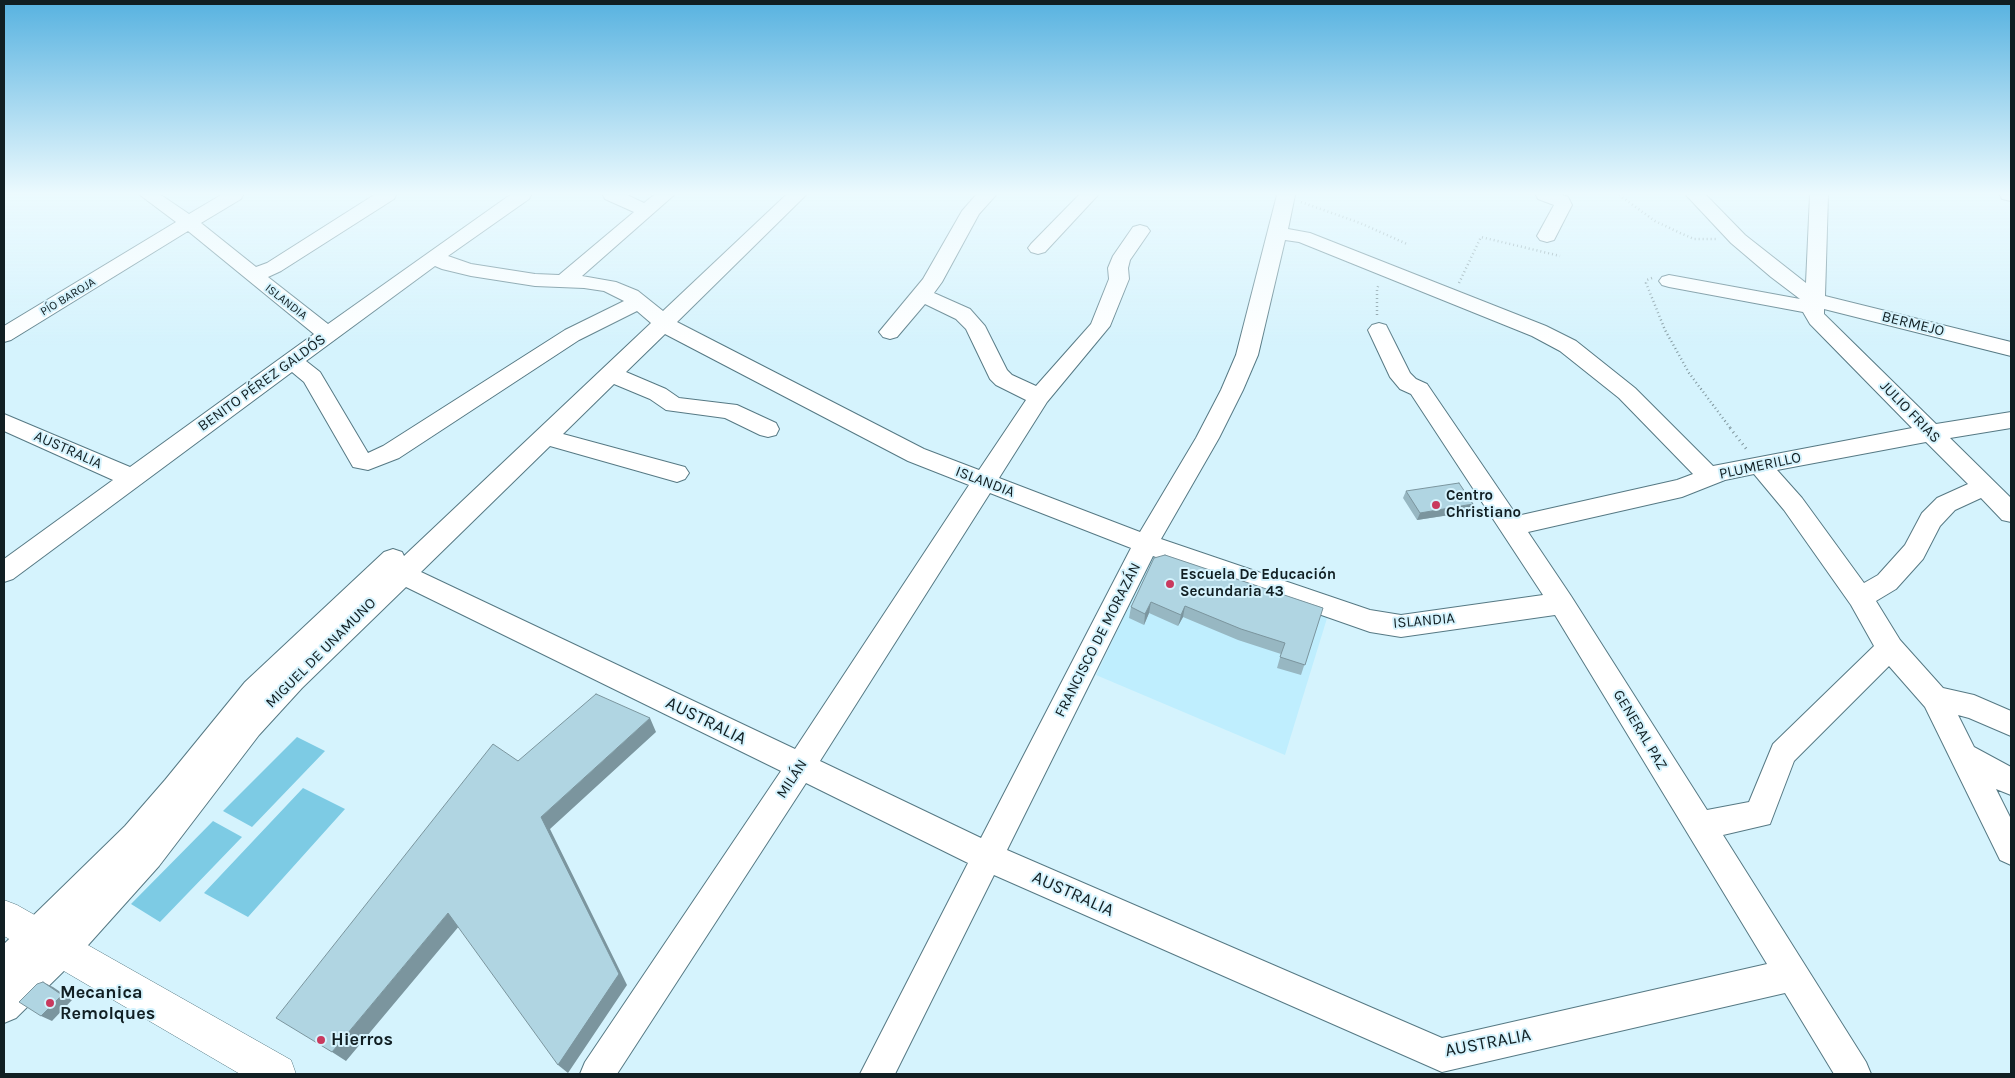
<!DOCTYPE html>
<html>
<head>
<meta charset="utf-8">
<style>
  body { margin:0 }
  #map { position:relative; width:2015px; height:1078px; overflow:hidden; background:#d5f3fd; font-family:Karla,sans-serif }
  canvas { display:block }
  .frame { position:absolute; inset:0; border:5px solid #111f23; pointer-events:none }
</style>
</head>
<body>
<div id="map">
<canvas width="2015" height="1078"></canvas>
<div class="frame"></div>
</div>
<script>
const g = document.querySelector('canvas').getContext('2d');
g.lineJoin = 'round';
function fill(path, color) { g.fillStyle = color; g.fill(path, 'evenodd'); }
const shape = rows => new Path2D(rows.map(r => 'M' + r).join(''));
function stroke(path, color, width, dash) { g.strokeStyle = color; g.lineWidth = width; g.lineCap = dash ? 'butt' : 'round'; g.setLineDash(dash || []); g.stroke(path); }
function write(font, color, halo, rows, align = 'center') {
  g.font = font + ' Karla,sans-serif'; g.lineWidth = 4; g.setLineDash([]); g.textBaseline = 'middle'; g.strokeStyle = halo; g.fillStyle = color; for (const [text, x, y, turn = 0] of rows) {
    g.save(); g.translate(x, y); g.rotate((+turn || 0) * Math.PI / 180); g.textAlign = isNaN(turn) ? turn : align; if (halo) g.strokeText(text, 0, 0); g.fillText(text, 0, 0); g.restore();
  }
}
fill(shape([
  [1153,556,1328,615,1285,755,1096,675]
]), '#bfeefe');
fill(shape([
  [297,737,325,751,252,827,223,811],
  [303,788,345,809,248,917,204,893],
  [213,821,242,837,160,922,131,904]
]), '#7dcbe4');
const minor = shape([
  [140,195,161,195,189,214,221,195,243,195,241,199,201,223,256,267,267,263,374,195,396,195,394,199,281,271,268,277,328,324,510,195,531,195,529,199,448,256,471,264,535,274,559,275,634,212,605,199,603,195,627,195,644,203,654,195,674,195,582,276,616,282,638,291,663,311,786,195,806,195,677,322,924,449,979,470,1026,400,996,385,990,379,966,329,956,319,925,304,897,337,890,339,883,337,879,332,923,279,962,211,976,195,996,195,979,214,942,282,934,293,970,309,985,326,1007,370,1012,375,1036,386,1091,324,1109,279,1108,268,1113,256,1133,227,1140,225,1147,227,1150,231,1130,260,1128,268,1129,279,1110,326,1047,402,999,478,1140,532,1196,438,1221,390,1236,355,1277,195,1295,195,1288,229,1310,233,1546,326,1576,341,1635,388,1713,466,1912,428,1810,324,1803,312,1669,287,1662,285,1659,281,1662,277,1669,275,1800,299,1771,277,1731,243,1686,195,1706,195,1745,235,1806,283,1810,195,1828,195,1825,296,2011,342,2011,356,1824,309,1824,314,1936,424,2011,412,2011,428,1950,438,2011,498,2011,522,2002,520,1981,498,1955,510,1940,526,1923,559,1896,589,1876,601,1900,640,1943,688,1974,695,2011,711,2011,736,1969,718,1958,715,1974,747,2011,767,2011,795,1996,789,2011,819,2011,865,2000,860,1925,707,1889,666,1794,761,1770,824,1723,835,1866,1062,1871,1074,1834,1074,1785,993,1442,1072,994,875,895,1074,860,1074,968,863,806,783,617,1074,580,1074,585,1062,781,771,406,587,302,688,259,735,159,866,72,963,16,1018,4,1023,4,944,125,826,165,780,245,682,384,552,393,549,402,552,404,556,651,323,637,311,579,340,399,458,368,470,353,467,304,382,292,372,13,579,4,582,4,559,113,480,4,431,4,414,130,467,314,334,188,231,11,340,4,342,4,326,176,222,140,195],
  [1285,240,1299,242,1532,336,1560,351,1619,398,1693,474,1677,480,1517,516,1427,384,1416,379,1410,373,1386,325,1379,323,1372,325,1368,330,1390,377,1400,389,1411,394,1543,595,1401,615,1370,610,1161,539,1219,438,1243,390,1258,355,1285,240],
  [435,266,442,269,471,276,535,286,584,288,604,291,624,301,565,330,383,446,368,453,320,372,306,361,435,266],
  [665,334,908,461,969,485,795,749,421,572,550,446,677,482,685,479,689,473,685,467,563,434,614,384,650,399,666,410,725,418,760,435,768,437,776,435,779,429,776,423,737,405,679,398,666,389,626,372,665,334],
  [1926,442,1968,484,1937,498,1922,513,1905,545,1878,575,1864,583,1802,498,1777,470,1926,442],
  [1754,474,1784,510,1851,605,1874,646,1773,744,1749,802,1707,810,1571,596,1528,532,1682,497,1725,480,1754,474],
  [990,493,1131,548,981,838,820,761,990,493],
  [1153,556,1370,632,1401,637,1555,615,1767,964,1442,1038,1007,850,1153,556],
  [1079,195,1098,195,1045,252,1038,254,1031,252,1028,248,1031,244,1079,195],
  [1536,195,1562,195,1568,197,1572,205,1554,240,1547,242,1540,240,1537,236,1554,205,1538,199,1536,195],
  [2000,195,2011,195,2011,201,2002,199,2000,195]
]);
const major = shape([
  [4,900,17,905,291,1060,296,1074,240,1074,4,936,4,900]
]);
stroke(minor, '#567984', 2);
stroke(major, '#567984', 1);
stroke(shape([
  [1619,195,1655,221,1678,232,1694,239,1716,239],
  [1301,202,1360,223,1407,244],
  [1652,278,1647,280,1646,283,1665,330,1689,373,1731,429],
  [1459,283,1481,237,1560,256],
  [1377,315,1377,289,1379,284]
]), '#80979e', 2.5, [1, 3]);
stroke(shape([
  [1730,428,1748,451]
]), '#80979e', 3, [1, 4]);
fill(minor, '#fff');
fill(major, '#fff');
fill(shape([
  [1406,491,1469,512,1417,520,1403,498],
  [1165,555,1323,608,1301,675,1277,668,1281,654,1238,640,1183,617,1178,626,1149,613,1144,625,1129,618,1131,607]
]), '#97b7c2');
fill(shape([
  [1473,504,1469,512,1417,520,1420,513],
  [1151,602,1149,613,1144,625,1145,614],
  [1185,606,1183,617,1178,626,1181,615],
  [650,718,656,732,550,829,627,985,568,1073,558,1065,541,817],
  [448,913,460,925,346,1061,332,1052],
  [43,982,53,987,72,1000,52,1021,41,1016]
]), '#7b959e');
const building = shape([
  [1459,483,1473,504,1420,513,1406,491,1459,483],
  [1165,555,1323,608,1305,665,1280,657,1285,643,1241,629,1185,606,1181,615,1151,602,1145,614,1131,607,1154,558,1165,555],
  [596,694,650,718,541,817,619,974,558,1065,448,913,332,1052,276,1018,493,744,518,761,596,694],
  [43,982,62,995,41,1016,19,1002,37,984,43,982]
]);
fill(building, '#b0d5e2');
stroke(building, '#7b959e', 1);
const sky = g.createLinearGradient(0, 0, 0, 346);
sky.addColorStop(0, '#57b2e0');
sky.addColorStop(0.56, '#ecfafe');
sky.addColorStop(1, '#ecfafe00');
g.fillStyle = sky;
g.fillRect(0, 0, 2015, 346);
for (const [x, y, r, color] of [
  [1436,505,5,"#c93a5e"],
  [1170,584,5,"#c93a5e"],
  [50,1003,5,"#c93a5e"],
  [321,1040,5,"#c93a5e"]
]) { const dot = new Path2D(); dot.arc(x, y, r, 0, 2 * Math.PI); g.fillStyle = color; g.fill(dot); stroke(dot, '#d5f3fd', 2); }
write('12px', '#111f23', '#d5f3fd', [
  ["PÍO BAROJA",68,297,-31],
  ["ISLANDIA",286,302,38]
]);
write('15px', '#111f23', '#d5f3fd', [
  ["BERMEJO",1913,324,14],
  ["BENITO PÉREZ GALDÓS",262,383,-36],
  ["JULIO FRIAS",1910,412,46],
  ["AUSTRALIA",68,450,24],
  ["PLUMERILLO",1760,466,-12],
  ["ISLANDIA",985,482,21],
  ["ISLANDIA",1424,621,-5],
  ["FRANCISCO DE MORAZÁN",1098,640,-63],
  ["MIGUEL DE UNAMUNO",321,653,-45],
  ["GENERAL PAZ",1640,730,59],
  ["MILÁN",792,779,-57]
]);
write('bold 15px', '#111f23', '#d5f3fd', [
  ["Centro",1446,496],
  ["Christiano",1446,513],
  ["Escuela De Educación",1180,575],
  ["Secundaria 43",1180,592]
], 'left');
write('18px', '#111f23', '#d5f3fd', [
  ["AUSTRALIA",706,721,26],
  ["AUSTRALIA",1073,894,24],
  ["AUSTRALIA",1488,1043,-11]
]);
write('bold 18px', '#111f23', '#d5f3fd', [
  ["Mecanica",60,993],
  ["Remolques",60,1014],
  ["Hierros",331,1040]
], 'left');
</script>
</body>
</html>
